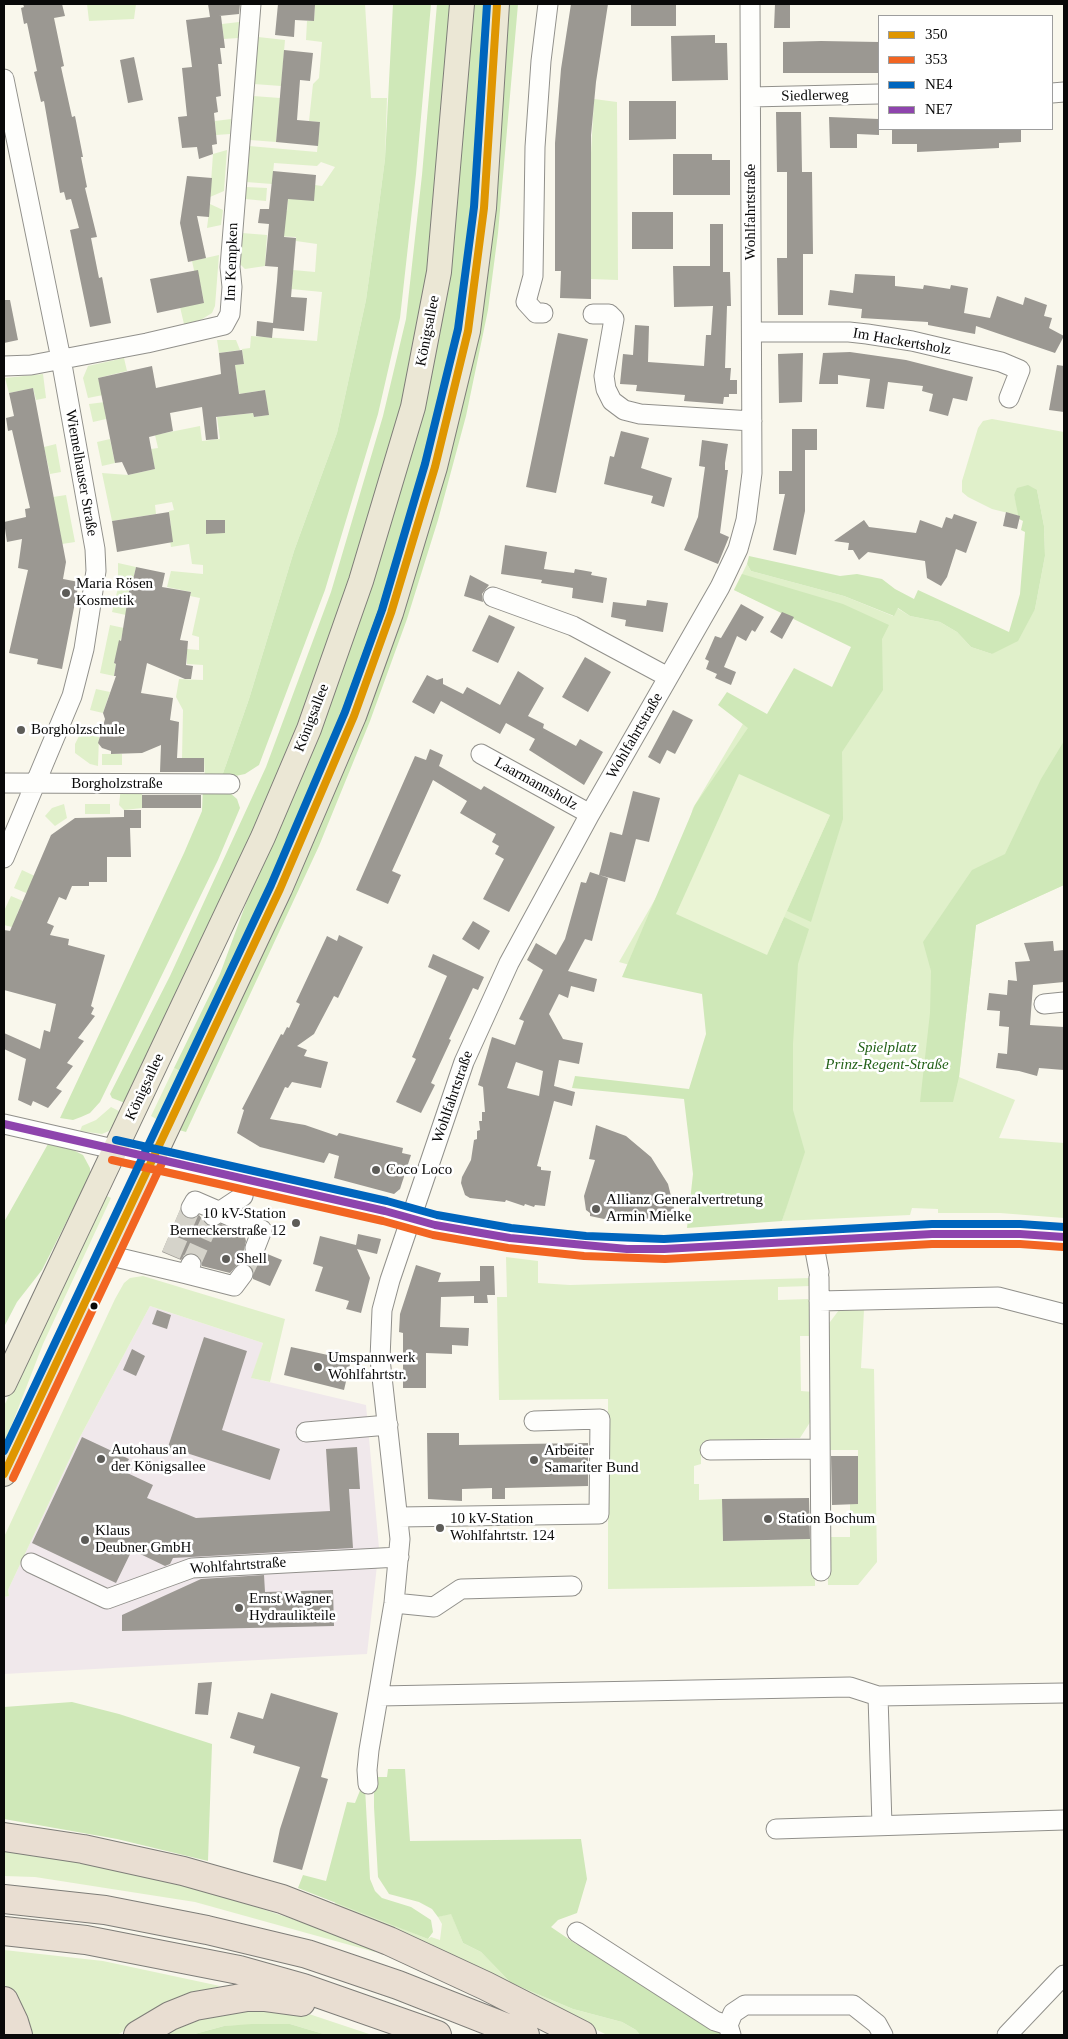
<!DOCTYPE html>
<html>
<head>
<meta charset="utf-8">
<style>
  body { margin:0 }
  #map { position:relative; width:1068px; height:2039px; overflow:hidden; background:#f9f7ec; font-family:Georgia,serif }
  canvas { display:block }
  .frame { position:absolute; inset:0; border:5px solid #090909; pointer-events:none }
  .legend { position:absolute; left:878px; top:15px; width:175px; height:115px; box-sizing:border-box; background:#fff; border:1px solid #9d9d9d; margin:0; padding:6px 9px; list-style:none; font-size:15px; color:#090909 }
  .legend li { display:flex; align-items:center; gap:10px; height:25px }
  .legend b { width:25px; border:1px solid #9d9d9d }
</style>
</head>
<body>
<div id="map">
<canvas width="1068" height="2039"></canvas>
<div class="frame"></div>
<ul class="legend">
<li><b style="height:6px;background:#df9601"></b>350</li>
<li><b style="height:6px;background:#f26522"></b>353</li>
<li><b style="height:6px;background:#0065bd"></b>NE4</li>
<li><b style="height:6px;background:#8e44ad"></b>NE7</li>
</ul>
</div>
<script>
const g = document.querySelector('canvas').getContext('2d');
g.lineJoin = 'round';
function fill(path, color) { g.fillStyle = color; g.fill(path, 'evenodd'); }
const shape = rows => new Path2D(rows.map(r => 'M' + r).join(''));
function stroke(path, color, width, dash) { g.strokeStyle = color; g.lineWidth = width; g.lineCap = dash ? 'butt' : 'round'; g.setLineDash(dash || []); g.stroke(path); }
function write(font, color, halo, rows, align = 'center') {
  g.font = font + ' Georgia,serif'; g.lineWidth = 5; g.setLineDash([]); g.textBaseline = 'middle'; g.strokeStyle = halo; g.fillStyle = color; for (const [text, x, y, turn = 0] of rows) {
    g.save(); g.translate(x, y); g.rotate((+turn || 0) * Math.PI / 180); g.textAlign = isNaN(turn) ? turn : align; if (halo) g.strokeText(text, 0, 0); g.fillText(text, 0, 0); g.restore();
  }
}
fill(shape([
  [150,1306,263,1343,252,1378,366,1405,379,1548,367,1654,4,1674,4,1597,9,1596,8,1590,80,1437]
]), '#f0e8eb');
fill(shape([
  [87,4,136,4,134,19,89,21],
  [305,4,365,4,371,98,387,98,385,159,377,220,366,300,337,433,294,551,249,699,221,779,205,780,204,758,182,758,183,710,176,697,179,679,203,680,203,665,187,664,187,649,199,650,199,637,192,635,200,598,190,596,191,592,167,587,171,571,203,574,203,565,192,564,189,544,171,547,168,526,171,526,169,511,174,510,172,502,155,505,156,514,112,521,102,473,128,475,155,469,151,449,158,448,155,435,200,426,202,441,220,439,217,417,253,413,254,417,268,415,265,390,239,394,235,365,244,364,242,349,250,348,251,336,317,341,322,292,291,289,293,270,315,272,317,244,296,241,296,237,273,236,275,210,287,211,288,199,315,185,322,186,335,167,321,162,317,166,274,163,272,184,246,182,249,146,317,152,320,122,309,121,313,84,319,78,322,42,306,40,307,21,314,21,315,6],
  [239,22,238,38,224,39,222,24],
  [258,37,285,40,281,86,254,84],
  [253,96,280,98,276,142,250,140],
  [594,99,617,102,618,280,591,279,590,171],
  [231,119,230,134,216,135,215,121],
  [227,150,224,191,210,197,213,154],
  [246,187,267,188,266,201,245,199],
  [210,204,223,210,221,225,207,228],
  [242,233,267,235,265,266,245,269,239,263],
  [219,255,215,306,212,313,199,321,184,324,180,307,204,302,200,283,197,284,192,261],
  [217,340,236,340,240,350,219,353],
  [124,358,127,371,98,378,103,395,88,398,83,378,88,366],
  [43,374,46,398,36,400,33,388,9,393,5,378],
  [105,402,106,419,93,422,89,404],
  [992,419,1064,432,1064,885,976,925,959,1077,1015,1100,999,1138,1064,1143,1064,1218,1000,1213,938,1213,938,1209,912,1208,910,1215,782,1221,789,1197,755,1000,619,962,677,861,693,808,744,722,801,768,858,648,734,590,747,564,751,571,844,596,893,616,897,608,910,616,940,622,957,632,971,647,992,654,1035,609,1045,556,1044,526,1037,490,1014,495,1020,516,992,509,968,497,962,492,962,481,978,428,983,421],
  [110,439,115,463,102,466,97,442],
  [56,444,61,472,50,474,44,447],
  [66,495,75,542,62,544,53,497],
  [118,563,136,567,133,580,131,580,126,615,112,612,118,588],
  [110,625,124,628,114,663,116,664,114,676,100,673],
  [96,689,110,692,103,713,90,710],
  [82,730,99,737,98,766,90,764,75,753,75,744],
  [102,754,122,754,122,765,102,765],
  [121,787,140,788,140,794,142,794,142,808,124,810,119,805],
  [64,804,67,818,55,826,45,816,52,808],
  [85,804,110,804,110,814,85,814],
  [22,870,39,878,26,893,14,888],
  [11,896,23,901,17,914,22,917,16,928,4,925,4,911],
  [174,1068,182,1072,158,1120,151,1116],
  [111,1107,121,1112,109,1131,102,1134,80,1131,82,1126,96,1120],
  [103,1194,111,1198,43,1344,4,1445,4,1406],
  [506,1257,538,1261,538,1283,570,1285,811,1278,811,1286,778,1287,778,1300,808,1299,811,1302,811,1336,800,1336,801,1391,814,1392,814,1416,800,1438,705,1440,705,1453,701,1454,701,1464,694,1466,694,1484,699,1484,699,1500,722,1499,723,1541,815,1539,815,1586,608,1589,608,1399,499,1400,497,1297,507,1297],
  [143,1276,285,1319,270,1382,251,1378,263,1343,150,1306,80,1437,8,1590,9,1596,4,1597,4,1537,115,1299,124,1283,130,1278],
  [839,1310,864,1310,861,1368,874,1369,877,1562,858,1585,828,1585,827,1542,831,1537,850,1537,850,1504,858,1504,858,1450,826,1450,824,1330],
  [4,1849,44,1854,205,1890,377,1947,375,1952,195,1902,35,1877,4,1876],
  [336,1901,428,1939,431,1937,440,1940,442,1924,438,1917,451,1913,463,1943,481,1952,511,1983,573,2009,622,2022,636,2030,640,2035,607,2035,519,1991,334,1906],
  [4,1950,103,1961,220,1986,189,1996,148,2016,117,2035,30,2035,22,2007,4,1984],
  [239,2007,278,2008,309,2014,372,2035,327,2035,290,2024,224,2026,191,2035,156,2035,198,2016]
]), '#e0f0ca');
fill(shape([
  [393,4,431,4,416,174,400,318,378,414,325,590,259,765,245,774,221,779,249,699,294,551,337,433,366,300,377,220,385,159],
  [437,4,452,4,429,272,403,405,352,580,281,773,125,1103,112,1098,110,1094,170,976,266,767,331,592,383,416,406,319,422,175],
  [472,4,488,4,466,273,447,382,396,564,345,712,301,819,182,1072,174,1068,220,974,252,887,307,760,379,560],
  [507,4,518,4,498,233,488,310,466,416,438,520,407,619,370,721,319,846,186,1132,179,1130,343,773,364,719,444,468],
  [1028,485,1037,490,1044,526,1045,556,1035,609,1018,641,992,654,971,647,957,632,940,622,910,616,898,608,894,616,844,596,751,571,747,564,749,556,840,576,857,574,882,579,895,589,914,599,918,590,1009,632,1020,594,1025,532,1021,530,1023,521,1019,519,1014,495,1017,488],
  [742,574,843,604,889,625,882,639,883,690,842,752,843,819,811,922,787,911,830,815,676,913,767,954,784,917,809,929,798,964,793,1044,793,1110,805,1152,782,1221,687,1228,693,1174,684,1099,572,1088,575,1076,689,1089,706,1034,702,994,622,977,695,805,748,728,718,705,727,692,767,714,794,668,832,687,851,647,734,590],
  [1064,741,1064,885,976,925,959,1077,953,1102,920,1102,930,1013,931,971,923,942,972,870,1005,854,1041,779],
  [203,787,229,792,237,799,240,808,218,860,100,1102,90,1113,81,1117,73,1120,60,1118,184,853,202,811],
  [48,1144,73,1150,83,1155,90,1168,90,1175,42,1270,17,1302,4,1327,4,1222],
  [72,1702,119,1714,212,1744,208,1861,117,1839,4,1819,4,1707],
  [388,1769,405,1769,410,1841,581,1839,587,1879,577,1913,558,1920,551,1927,576,1944,596,1949,722,2030,725,2035,640,2035,636,2030,622,2022,573,2009,511,1983,481,1952,463,1943,451,1914,438,1917,432,1909,419,1902,389,1894,378,1877,374,1807,374,1777,387,1777],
  [361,1788,365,1788,370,1879,375,1891,382,1898,411,1907,431,1920,433,1932,428,1939,298,1888,303,1875,326,1881,347,1802,355,1803],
  [252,2024,290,2024,327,2035,191,2035,224,2026]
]), '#cfe8b8');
fill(shape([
  [739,774,830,815,767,955,676,914]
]), '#eaf4d4');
fill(shape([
  [23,4,62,4,65,16,54,18,64,66,61,67,72,117,75,116,83,157,81,157,87,187,85,188,97,237,91,238,99,278,102,277,111,323,90,327,70,230,79,228,71,199,66,200,64,192,60,193,44,101,41,102,34,72,37,71,27,23,24,24,21,8,24,7],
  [208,4,240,4,239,14,219,16,221,16,225,48,220,48,222,64,218,64,221,96,216,97,218,112,214,113,217,144,212,145,213,154,199,159,197,147,182,148,178,117,187,116,182,68,192,67,186,20,210,17],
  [278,4,315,5,314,21,295,20,294,37,275,35],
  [571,4,608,4,596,82,591,135,591,299,560,298,561,271,555,271,555,143,561,69],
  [631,4,676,4,676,26,631,26],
  [775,4,790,4,790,28,774,28],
  [715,35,715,43,727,43,728,80,672,81,671,36],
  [821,41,879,42,879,73,783,73,783,42],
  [284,50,313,53,310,81,300,80,297,120,320,122,318,146,276,142],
  [134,57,143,100,128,103,120,60],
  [629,101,676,101,676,139,629,140],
  [776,112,801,112,802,172,812,172,813,254,803,254,803,315,778,315,777,258,787,258,787,172,777,172],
  [829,117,879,119,879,135,857,134,857,148,830,148],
  [892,129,1021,129,1021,142,999,143,999,148,917,152,917,144,892,144],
  [673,154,712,154,712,160,730,160,730,195,673,195],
  [273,171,316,175,314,201,288,199,284,237,296,238,291,297,307,298,304,331,273,328,272,338,256,336,257,321,273,323,277,281,278,267,265,266,269,224,258,223,260,209,269,209],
  [187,176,212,178,209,217,197,216,206,258,188,262,180,223],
  [632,212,673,212,673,249,632,249],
  [710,224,723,224,723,272,730,272,731,306,727,306,725,368,731,368,730,380,737,380,737,394,729,394,729,397,724,397,723,404,684,401,685,395,636,391,637,385,620,384,623,354,633,355,635,325,649,326,648,362,704,366,706,335,711,335,713,306,674,307,673,266,710,266],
  [198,270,204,303,157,313,150,279],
  [855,274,895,276,895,286,923,289,924,285,950,289,951,285,968,288,964,313,990,318,997,296,1023,305,1025,297,1047,305,1044,316,1052,318,1049,328,1064,336,1055,353,976,326,975,334,928,325,928,322,861,318,862,309,828,305,830,290,853,293],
  [4,300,10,300,18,340,4,343],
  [558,333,588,339,556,493,526,487],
  [242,350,244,364,235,365,239,394,265,390,269,415,254,417,253,413,216,417,218,439,206,440,202,407,170,413,173,431,149,437,155,469,128,475,122,462,115,463,98,378,152,366,156,388,221,374,219,353],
  [850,352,906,360,973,377,967,401,953,398,948,416,929,411,933,394,922,391,923,386,888,382,884,409,866,407,870,379,838,375,838,384,819,384,823,353],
  [803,353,802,402,779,403,778,354],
  [1057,365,1064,366,1064,412,1049,410],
  [33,388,66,562,63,579,79,582,62,669,37,664,38,659,9,653,28,570,18,568,22,539,7,542,4,522,26,517,25,509,30,508,12,430,8,431,6,418,14,416,9,393],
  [792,429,817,429,817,450,805,450,805,511,796,555,773,550,785,494,779,494,779,471,792,471],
  [621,431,649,438,641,468,672,478,664,507,651,503,653,496,604,484,610,456,614,457],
  [702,440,728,444,725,463,725,470,728,470,720,533,729,537,718,564,684,550,698,517,705,467,699,466],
  [169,512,173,542,117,552,112,521],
  [1006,512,1020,516,1017,529,1003,526],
  [954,514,977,522,966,553,956,549,947,577,941,586,927,578,925,561,868,552,859,560,853,550,848,550,849,543,834,541,864,520,869,527,916,533,920,520,942,528,946,517,952,519],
  [206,520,225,520,225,533,206,534],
  [505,545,547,552,544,569,574,573,575,569,592,572,591,575,607,578,603,603,572,598,573,588,541,583,542,580,501,574],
  [136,567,165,573,162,587,191,592,180,640,188,641,186,665,193,666,191,679,185,679,147,663,141,693,173,698,170,720,179,722,177,758,204,758,204,772,160,772,161,745,142,753,111,754,111,751,102,748,98,743,105,719,103,713,116,676,114,676,116,664,114,663,119,640,121,641,131,579,133,580],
  [470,575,489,585,482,594,483,602,464,596],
  [647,600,668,603,663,632,625,626,626,620,611,617,613,602,646,606],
  [741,604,764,617,755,632,752,630,746,641,737,636,724,667,736,672,731,685,715,678,717,674,706,669,709,661,705,659,715,636,721,638],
  [782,612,794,617,782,639,770,632],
  [489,615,515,627,498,663,472,651],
  [585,657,611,672,588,712,562,697],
  [518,671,544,688,528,716,544,724,543,728,576,746,580,739,603,752,584,785,529,750,535,739,506,723,500,734,441,701,434,714,412,702,427,675,437,680,443,678,443,684,463,694,467,687,500,705],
  [673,710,693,720,675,754,667,750,660,764,648,757],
  [430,749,443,755,439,766,481,790,484,786,555,827,509,912,483,899,504,859,495,854,499,846,492,842,496,834,460,813,467,801,433,780,392,871,401,875,388,904,356,890,415,756,426,760],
  [633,791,660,798,649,842,636,839,625,882,599,875,608,878,592,941,585,939,568,971,597,979,594,992,571,986,568,998,559,994,549,1014,563,1039,583,1043,579,1064,559,1060,554,1086,575,1092,572,1106,554,1101,537,1166,541,1167,541,1170,551,1171,545,1206,535,1205,534,1207,525,1204,524,1206,506,1200,505,1202,470,1198,465,1195,461,1183,462,1177,471,1160,474,1140,477,1139,477,1131,480,1130,479,1121,482,1121,482,1112,485,1112,483,1087,478,1085,492,1037,515,1045,524,1021,519,1019,543,970,527,960,536,943,556,955,565,939,581,882,586,883,590,872,599,875,610,832,622,835],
  [516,1062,543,1071,539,1096,507,1088],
  [142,795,201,795,201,808,142,808],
  [124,810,141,810,141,828,130,828,131,857,107,857,107,882,89,882,89,886,72,886,66,900,59,897,47,923,54,926,50,935,69,939,68,945,105,955,91,1006,94,1008,91,1014,95,1016,78,1038,84,1041,67,1063,73,1066,56,1088,62,1091,48,1108,33,1101,31,1106,18,1100,26,1059,4,1049,4,1033,40,1049,44,1030,50,1032,56,1004,4,990,4,930,10,931,51,835,75,818,124,817],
  [473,921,490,931,479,950,462,939],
  [339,935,363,947,338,998,334,996,314,1034,297,1046,307,1050,304,1056,328,1062,321,1088,292,1082,288,1088,285,1087,270,1119,305,1125,337,1136,339,1133,403,1148,402,1153,411,1155,400,1189,394,1194,334,1178,339,1156,329,1153,324,1163,260,1147,237,1133,244,1110,242,1109,281,1034,283,1035,287,1027,289,1028,300,1004,296,1002,327,936,337,941],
  [1053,941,1054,951,1064,950,1064,982,1033,985,1030,1025,1064,1027,1064,1070,1039,1068,1037,1076,1019,1071,996,1068,998,1053,1007,1054,1009,1027,999,1026,1000,1011,987,1010,989,993,1007,995,1008,980,1017,981,1015,962,1030,961,1024,943],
  [433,954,484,977,478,990,473,988,449,1039,451,1040,431,1083,435,1085,421,1113,396,1102,416,1059,412,1057,447,976,428,967],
  [596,1125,626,1136,651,1157,668,1184,676,1216,642,1219,641,1213,604,1219,590,1216,590,1213,586,1210,584,1196,595,1160,589,1159],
  [180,1210,186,1218,192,1219,199,1215,208,1226,221,1224,244,1234,246,1241,244,1250,250,1258,257,1259,265,1253,282,1260,270,1286,253,1279,253,1269,245,1263,238,1264,230,1273,202,1266,200,1257,195,1253,184,1255,181,1260,162,1252],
  [358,1234,381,1239,377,1254,357,1249,370,1278,361,1313,346,1309,349,1301,315,1291,323,1267,313,1264,320,1236,356,1245],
  [416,1265,441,1273,438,1282,480,1281,480,1266,494,1266,495,1295,487,1295,488,1303,474,1303,474,1296,441,1297,440,1327,469,1328,468,1346,452,1345,452,1354,426,1353,426,1388,403,1388,403,1333,399,1332,400,1314],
  [157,1310,171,1315,167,1329,152,1324],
  [204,1337,247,1351,222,1430,280,1449,270,1480,168,1447],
  [291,1347,351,1360,344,1390,284,1375],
  [132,1349,145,1356,136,1376,123,1370],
  [427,1433,459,1433,459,1445,588,1443,588,1486,505,1488,505,1499,492,1499,492,1488,462,1489,462,1501,428,1499],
  [82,1437,129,1459,123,1471,153,1485,147,1498,196,1518,330,1511,326,1449,357,1447,360,1489,349,1489,353,1548,173,1558,170,1564,165,1566,132,1550,116,1583,32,1543],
  [831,1456,858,1456,858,1504,832,1505],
  [809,1498,810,1539,723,1541,722,1499],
  [264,1575,265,1592,333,1590,334,1626,122,1631,122,1615,201,1579],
  [212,1682,208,1715,195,1714,198,1683],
  [271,1693,338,1713,321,1777,328,1779,302,1870,273,1862,280,1829,300,1767,253,1753,255,1746,230,1738,238,1712,263,1719]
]), '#9b9892');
stroke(shape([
  [171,1255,191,1208],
  [191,1264,212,1217],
  [243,1274,255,1248]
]), '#d5d3ca', 19, [19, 9]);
const minor = shape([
  [4,79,61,359,95,549,96,571,84,649,72,696,4,858],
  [1052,93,1064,92],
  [751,97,879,94],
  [543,313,536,313,526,302,533,276,535,147,541,61,548,4],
  [593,314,609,314,614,319,604,376,606,389,612,401,624,410,640,414,752,421],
  [752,332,849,332,867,334,912,341,1001,362,1020,370,1009,398],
  [4,366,31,365,147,343,224,325,230,314,232,287,230,267,251,4],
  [493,597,573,626,668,677],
  [481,754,590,814],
  [4,783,230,784],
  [1044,1004,1064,1002],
  [4,1124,385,1211,435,1225,510,1238,627,1249,664,1249,932,1234,1020,1234,1064,1237],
  [191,1208,195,1201,262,1230,255,1248],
  [213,1216,243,1196,246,1180],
  [813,1240,819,1272],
  [107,1255,187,1274,191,1264],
  [187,1274,234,1286,243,1274],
  [819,1277,821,1571],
  [819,1301,998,1297,1064,1314],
  [306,1432,388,1425],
  [710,1450,820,1449],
  [399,1517,599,1514,600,1419,534,1421],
  [31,1563,107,1599,192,1568,399,1557],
  [394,1603,434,1607,461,1589,572,1586],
  [379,1696,850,1687,878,1696,1064,1693],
  [878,1696,882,1825],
  [368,1784,367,1770,369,1750,394,1603,400,1539,380,1359,382,1310,390,1280,464,1062,509,963,590,814,720,587,738,549,746,520,752,473,750,4],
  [776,1829,1064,1820],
  [577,1932,715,2021,728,2025],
  [731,2035,728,2025,733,2013,745,2005,853,2005,877,2024,883,2035],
  [1007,2035,1064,1975]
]);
const major = shape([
  [4,1384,263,837,309,729,361,581,413,407,439,272,462,4],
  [4,1474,280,889,354,716,391,613,435,467,468,331,484,208,497,4]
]);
const highway = shape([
  [4,1837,83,1849,183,1871,282,1899,389,1941,486,1986,582,2035],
  [4,1899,105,1910,207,1930,307,1954,398,1985,525,2035],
  [4,1931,86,1940,239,1970,303,1988,437,2035],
  [4,2001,14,2022,18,2035],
  [138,2035,170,2016,195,2006,247,1997,264,1997,301,2002]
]);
stroke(minor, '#91908b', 21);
stroke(major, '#7e7d78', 26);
stroke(highway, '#7e7d78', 30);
stroke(minor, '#fefefc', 19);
stroke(major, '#ebe7d5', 24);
stroke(highway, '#e9ded2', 28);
stroke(shape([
  [4,1474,280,889,354,716,391,613,435,467,468,331,484,208,497,4]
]), '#df9601', 8);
stroke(shape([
  [112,1160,383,1221,433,1235,508,1248,584,1256,665,1259,932,1244,1020,1244,1063,1247],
  [13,1478,162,1163]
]), '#f26522', 8);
stroke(shape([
  [116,1140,387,1201,437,1215,511,1228,586,1236,664,1239,932,1224,1020,1224,1064,1227],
  [4,1451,271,885,345,712,382,610,425,464,458,329,474,207,487,4]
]), '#0065bd', 8);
stroke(shape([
  [4,1124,385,1211,435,1225,510,1238,627,1249,664,1249,932,1234,1020,1234,1064,1237]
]), '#8e44ad', 8);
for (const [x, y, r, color] of [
  [66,593,5,"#5d5c58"],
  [21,730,5,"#5d5c58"],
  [376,1170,5,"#5d5c58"],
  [596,1209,5,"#5d5c58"],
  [296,1223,5,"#5d5c58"],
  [226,1259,5,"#5d5c58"],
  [94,1306,4.5,"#090909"],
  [318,1367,5,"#5d5c58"],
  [101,1459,5,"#5d5c58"],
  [534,1460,5,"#5d5c58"],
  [768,1519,5,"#5d5c58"],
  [440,1528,5,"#5d5c58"],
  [85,1540,5,"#5d5c58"],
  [239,1608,5,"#5d5c58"]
]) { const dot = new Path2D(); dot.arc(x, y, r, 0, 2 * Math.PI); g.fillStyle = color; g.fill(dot); stroke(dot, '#fff', 2); }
write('15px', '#090909', '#fff', [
  ["Siedlerweg",815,96,-1],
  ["Wohlfahrtstraße",751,212,-90],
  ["Im Kempken",232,262,-88],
  ["Königsallee",428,331,-79],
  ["Im Hackertsholz",902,342,10],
  ["Wiemelhauser Straße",81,473,80],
  ["Königsallee",312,718,-69],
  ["Wohlfahrtstraße",635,736,-60],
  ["Borgholzstraße",117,784],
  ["Laarmannsholz",536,784,29],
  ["Königsallee",145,1087,-65],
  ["Wohlfahrtstraße",453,1097,-71],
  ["Wohlfahrtstraße",238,1566,-4]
]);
write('15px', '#090909', '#fff', [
  ["Maria Rösen",76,584],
  ["Kosmetik",76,601],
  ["Borgholzschule",31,730],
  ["Coco Loco",386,1170],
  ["Allianz Generalvertretung",606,1200],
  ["Armin Mielke",606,1217],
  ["10 kV-Station",286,1214,"right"],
  ["Berneckerstraße 12",286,1231,"right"],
  ["Shell",236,1259],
  ["Umspannwerk",328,1358],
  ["Wohlfahrtstr.",328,1375],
  ["Autohaus an",111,1450],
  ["der Königsallee",111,1467],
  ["Arbeiter",544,1451],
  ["Samariter Bund",544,1468],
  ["10 kV-Station",450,1519],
  ["Wohlfahrtstr. 124",450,1536],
  ["Station Bochum",778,1519],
  ["Klaus",95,1531],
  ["Deubner GmbH",95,1548],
  ["Ernst Wagner",249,1599],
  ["Hydraulikteile",249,1616]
], 'left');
write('italic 15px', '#246219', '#fff', [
  ["Spielplatz",887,1048],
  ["Prinz-Regent-Straße",887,1065]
]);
</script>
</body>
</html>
